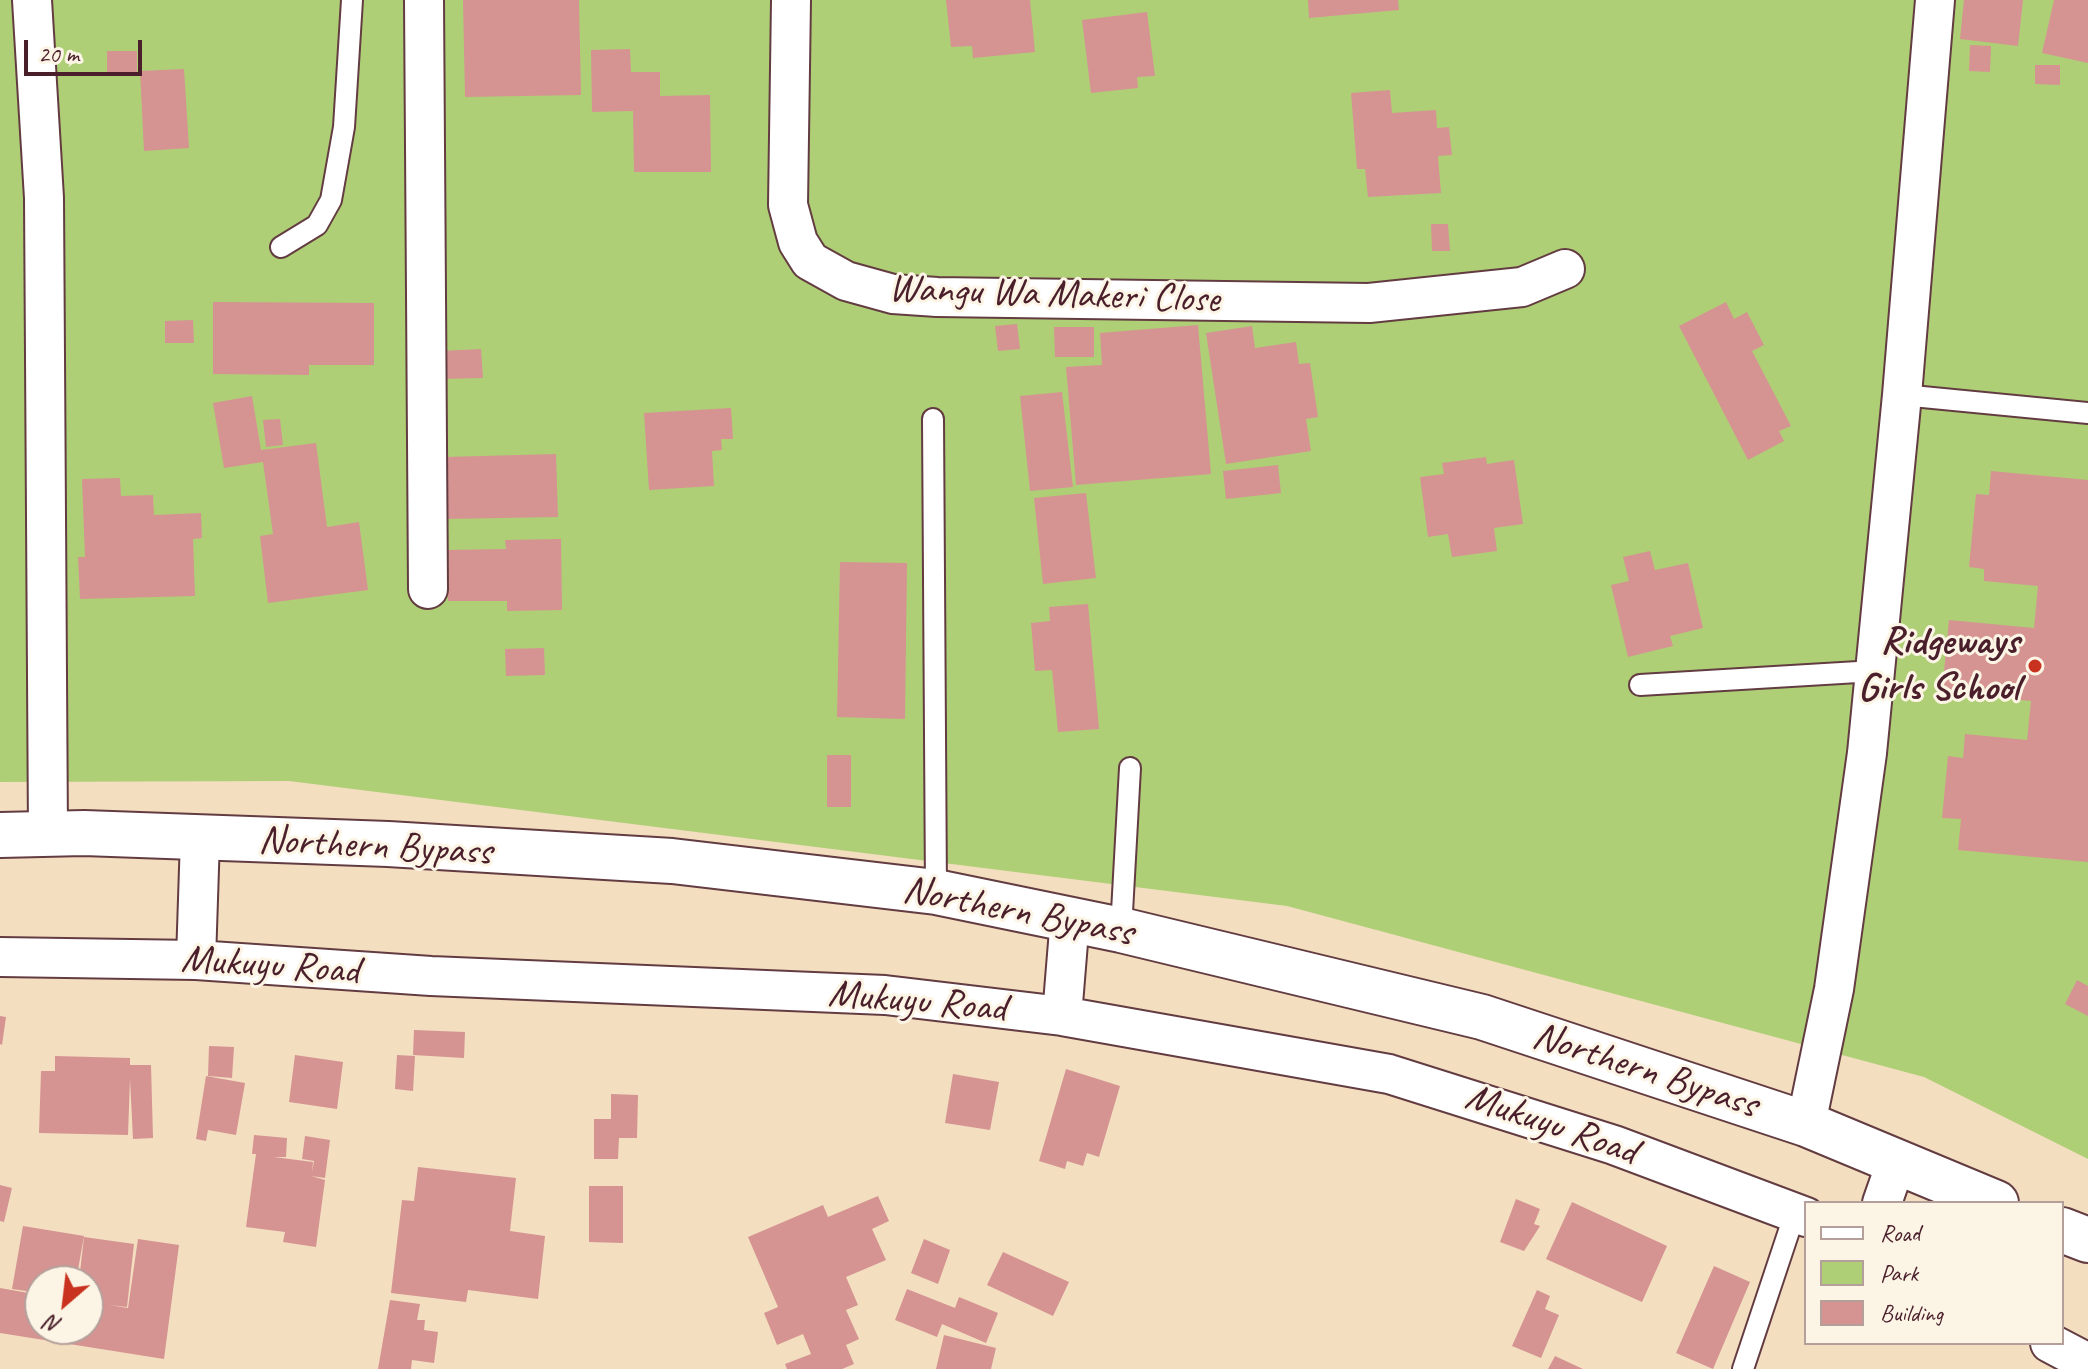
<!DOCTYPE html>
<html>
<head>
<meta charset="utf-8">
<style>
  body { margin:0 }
  #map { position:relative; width:2088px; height:1369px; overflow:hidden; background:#f3dec0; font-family:Caveat,sans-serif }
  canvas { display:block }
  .legend { position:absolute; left:1804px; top:1201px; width:260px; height:144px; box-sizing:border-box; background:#fcf5e5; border:2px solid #b59f9b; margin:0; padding:10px 14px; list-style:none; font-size:24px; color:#4a1f2b }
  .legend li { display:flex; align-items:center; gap:16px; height:40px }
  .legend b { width:40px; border:2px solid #b59f9b }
  .north { position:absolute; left:24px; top:1265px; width:80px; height:80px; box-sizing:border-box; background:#fcf5e5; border:2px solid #b59f9b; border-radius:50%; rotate:208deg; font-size:22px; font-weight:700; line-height:32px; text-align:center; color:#4a1f2b }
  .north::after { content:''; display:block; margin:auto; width:28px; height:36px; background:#c8321e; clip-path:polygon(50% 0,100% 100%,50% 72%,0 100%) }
  .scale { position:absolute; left:24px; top:40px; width:118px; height:36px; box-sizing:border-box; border:4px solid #4a1f2b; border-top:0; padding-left:10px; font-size:24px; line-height:28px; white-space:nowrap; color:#4a1f2b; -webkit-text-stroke:6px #fcf5e5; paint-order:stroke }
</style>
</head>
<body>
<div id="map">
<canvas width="2088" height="1369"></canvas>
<ul class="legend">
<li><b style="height:10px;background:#fff"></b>Road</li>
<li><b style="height:22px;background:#afcf76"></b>Park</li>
<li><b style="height:22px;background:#d59492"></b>Building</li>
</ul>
<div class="north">N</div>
<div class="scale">20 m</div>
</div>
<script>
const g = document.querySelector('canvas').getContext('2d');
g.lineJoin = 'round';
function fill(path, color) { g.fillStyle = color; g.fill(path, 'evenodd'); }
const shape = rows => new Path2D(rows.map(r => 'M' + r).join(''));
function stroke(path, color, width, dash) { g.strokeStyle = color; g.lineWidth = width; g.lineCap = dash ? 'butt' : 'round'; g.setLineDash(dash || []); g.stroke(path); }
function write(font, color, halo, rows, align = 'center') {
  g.font = font + ' Caveat,sans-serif'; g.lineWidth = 6; g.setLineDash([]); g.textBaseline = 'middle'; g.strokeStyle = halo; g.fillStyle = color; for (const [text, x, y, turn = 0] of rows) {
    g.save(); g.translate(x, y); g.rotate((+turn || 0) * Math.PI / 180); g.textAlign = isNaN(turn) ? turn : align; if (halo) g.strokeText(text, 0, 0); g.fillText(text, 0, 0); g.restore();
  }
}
fill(shape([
  [0,0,2088,0,2088,1159,1924,1077,1287,906,289,781,0,782]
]), '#afcf76');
fill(shape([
  [463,0,579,0,581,95,465,97],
  [946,0,1030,0,1035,52,973,58,972,46,951,47],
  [1308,0,1398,0,1399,10,1309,18],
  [1964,0,2023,0,2018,46,1960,39],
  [2054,0,2088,0,2088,63,2042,53],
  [1147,12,1155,76,1137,77,1138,88,1091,93,1082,20],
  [1970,45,1991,46,1990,72,1969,71],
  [630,49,631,72,660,72,660,96,710,95,711,172,634,172,633,111,592,112,591,50],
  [107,51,137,51,137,72,107,72],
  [2035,65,2060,65,2060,85,2035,84],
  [184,69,189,148,144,151,140,71],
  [1390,90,1392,113,1436,110,1437,128,1449,127,1452,155,1438,156,1441,193,1368,197,1365,169,1357,169,1351,93],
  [1431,224,1448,224,1450,251,1432,251],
  [213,302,374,303,374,365,309,365,309,375,213,374],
  [1726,302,1734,319,1747,312,1764,345,1752,351,1791,426,1779,431,1784,441,1748,460,1679,326],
  [193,320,194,343,165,343,165,321],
  [1017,324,1020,349,998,351,995,326],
  [1198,325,1211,474,1076,485,1066,367,1102,365,1100,333],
  [1252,326,1255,348,1296,342,1299,364,1310,363,1318,417,1306,419,1311,451,1226,464,1206,333],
  [1054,327,1094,327,1094,357,1055,357],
  [481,349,483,378,441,379,440,351],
  [1062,392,1073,487,1030,491,1020,396],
  [252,396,261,450,316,443,327,527,359,522,368,590,268,603,260,536,273,534,263,462,224,468,213,403],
  [731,408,733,439,721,439,722,450,712,451,714,486,649,490,644,413],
  [280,419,283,445,266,447,263,420],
  [556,454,558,517,445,519,444,457],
  [1486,457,1487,464,1514,460,1523,524,1494,528,1497,551,1452,557,1448,534,1428,537,1420,477,1444,474,1442,463],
  [1278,465,1281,493,1226,499,1223,471],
  [1991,471,2088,480,2088,862,1958,850,1961,819,1942,818,1948,756,1963,758,1965,734,2027,740,2031,701,1942,692,1949,620,2034,628,2038,586,1984,581,1984,569,1969,567,1976,494,1989,495],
  [120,478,121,496,153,495,154,515,201,513,202,538,193,539,195,596,80,599,78,557,85,557,82,479],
  [1086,493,1096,578,1043,584,1034,498],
  [561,539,562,610,507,611,507,601,448,601,446,550,506,549,505,540],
  [1650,551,1655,570,1688,563,1703,628,1670,636,1673,646,1628,657,1611,585,1629,581,1623,557],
  [840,562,907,563,905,719,837,717],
  [1088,604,1099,729,1058,732,1052,670,1035,671,1031,623,1050,621,1049,607],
  [544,648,545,675,506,676,505,649],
  [827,755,851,755,851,807,827,807],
  [2077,980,2088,986,2088,1016,2065,1004],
  [0,1016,6,1017,2,1045,0,1044],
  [414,1030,465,1032,464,1058,413,1055],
  [209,1046,234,1047,232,1078,208,1076],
  [295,1055,343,1062,337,1109,289,1102],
  [397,1055,415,1056,413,1091,395,1089],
  [55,1056,130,1058,130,1065,151,1065,153,1138,133,1139,130,1079,128,1135,39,1133,41,1071,55,1071],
  [1066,1069,1120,1086,1099,1157,1087,1153,1083,1166,1067,1161,1065,1169,1039,1161],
  [953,1074,999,1082,990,1130,945,1123],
  [206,1076,245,1083,236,1135,208,1130,206,1141,196,1139],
  [611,1094,638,1095,637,1138,619,1138,618,1159,594,1159,594,1119,611,1119],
  [254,1135,287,1138,286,1157,274,1157,313,1162,312,1172,314,1161,302,1159,305,1136,330,1140,325,1178,311,1176,325,1180,316,1247,283,1242,285,1232,246,1227,256,1154,252,1154],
  [418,1167,516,1178,510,1231,545,1236,538,1299,468,1290,466,1302,391,1293,402,1200,414,1201],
  [0,1185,12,1188,4,1222,0,1221],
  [589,1186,623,1186,623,1243,589,1242],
  [878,1196,889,1221,872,1229,886,1260,846,1277,858,1305,846,1310,859,1339,846,1345,854,1364,842,1369,787,1369,785,1364,811,1354,803,1334,777,1345,764,1313,778,1307,748,1237,823,1205,828,1217],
  [1516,1199,1540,1209,1534,1224,1540,1226,1524,1251,1500,1242],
  [1572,1202,1667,1246,1642,1302,1546,1259],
  [23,1226,84,1236,76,1281,40,1281,40,1293,12,1289],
  [84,1237,134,1244,127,1307,109,1305,128,1308,138,1239,179,1245,164,1359,0,1333,0,1288,40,1295,40,1329,88,1329,88,1281,79,1281],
  [924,1239,950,1250,938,1284,911,1273],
  [1003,1252,1069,1282,1053,1316,987,1285],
  [1714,1266,1750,1282,1713,1369,1676,1353],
  [907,1289,955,1308,959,1297,998,1313,986,1343,942,1324,937,1337,895,1320],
  [1537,1290,1550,1296,1545,1309,1559,1315,1541,1358,1512,1346],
  [390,1300,420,1304,417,1320,425,1320,424,1330,438,1332,434,1363,412,1360,411,1369,378,1369],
  [944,1335,996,1348,991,1369,936,1369],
  [1555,1356,1583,1369,1548,1369]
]), '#d59492');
const service = shape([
  [281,247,317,225,331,200,344,127,352,0],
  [1902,395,2088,413],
  [933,419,936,892],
  [1640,685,1875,671],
  [1121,930,1130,768],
  [1743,1369,1795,1213]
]);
const minor = shape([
  [32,0,44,198,48,834],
  [424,0,428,589],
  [791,0,788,205,798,242,810,261,846,281,893,294,937,297,1369,303,1522,287,1565,269],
  [0,957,196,960,431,976,885,995,1062,1016,1389,1074,1614,1145,1806,1217],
  [196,960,200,838],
  [1062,1016,1070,918],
  [1806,1124,1834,989,1867,753,1902,395,1935,0],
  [1882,1203,1896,1163],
  [2050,1343,2088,1363]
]);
const primary = shape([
  [0,835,84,833,388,844,672,861,936,892,1121,930,1482,1017,1806,1124,1996,1203],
  [2062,1230,2088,1240]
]);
stroke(service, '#633c41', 24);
stroke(minor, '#633c41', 42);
stroke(primary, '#633c41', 48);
stroke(service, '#fff', 20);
stroke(minor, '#fff', 38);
stroke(primary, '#fff', 44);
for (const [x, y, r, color] of [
  [2035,666,8,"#c8321e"]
]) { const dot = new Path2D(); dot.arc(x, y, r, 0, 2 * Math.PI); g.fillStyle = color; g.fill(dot); stroke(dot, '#fcf5e5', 3); }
write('40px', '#4a1f2b', '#fcf5e5', [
  ["Wangu Wa Makeri Close",1054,295,2],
  ["Northern Bypass",375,847,3],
  ["Northern Bypass",1018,912,11],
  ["Mukuyu Road",270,966,4],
  ["Mukuyu Road",917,1002,5],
  ["Northern Bypass",1645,1071,18],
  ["Mukuyu Road",1551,1125,19]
]);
write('bold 40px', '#4a1f2b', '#fcf5e5', [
  ["Ridgeways",2019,643],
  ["Girls School",2019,689]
], 'right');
</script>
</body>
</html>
